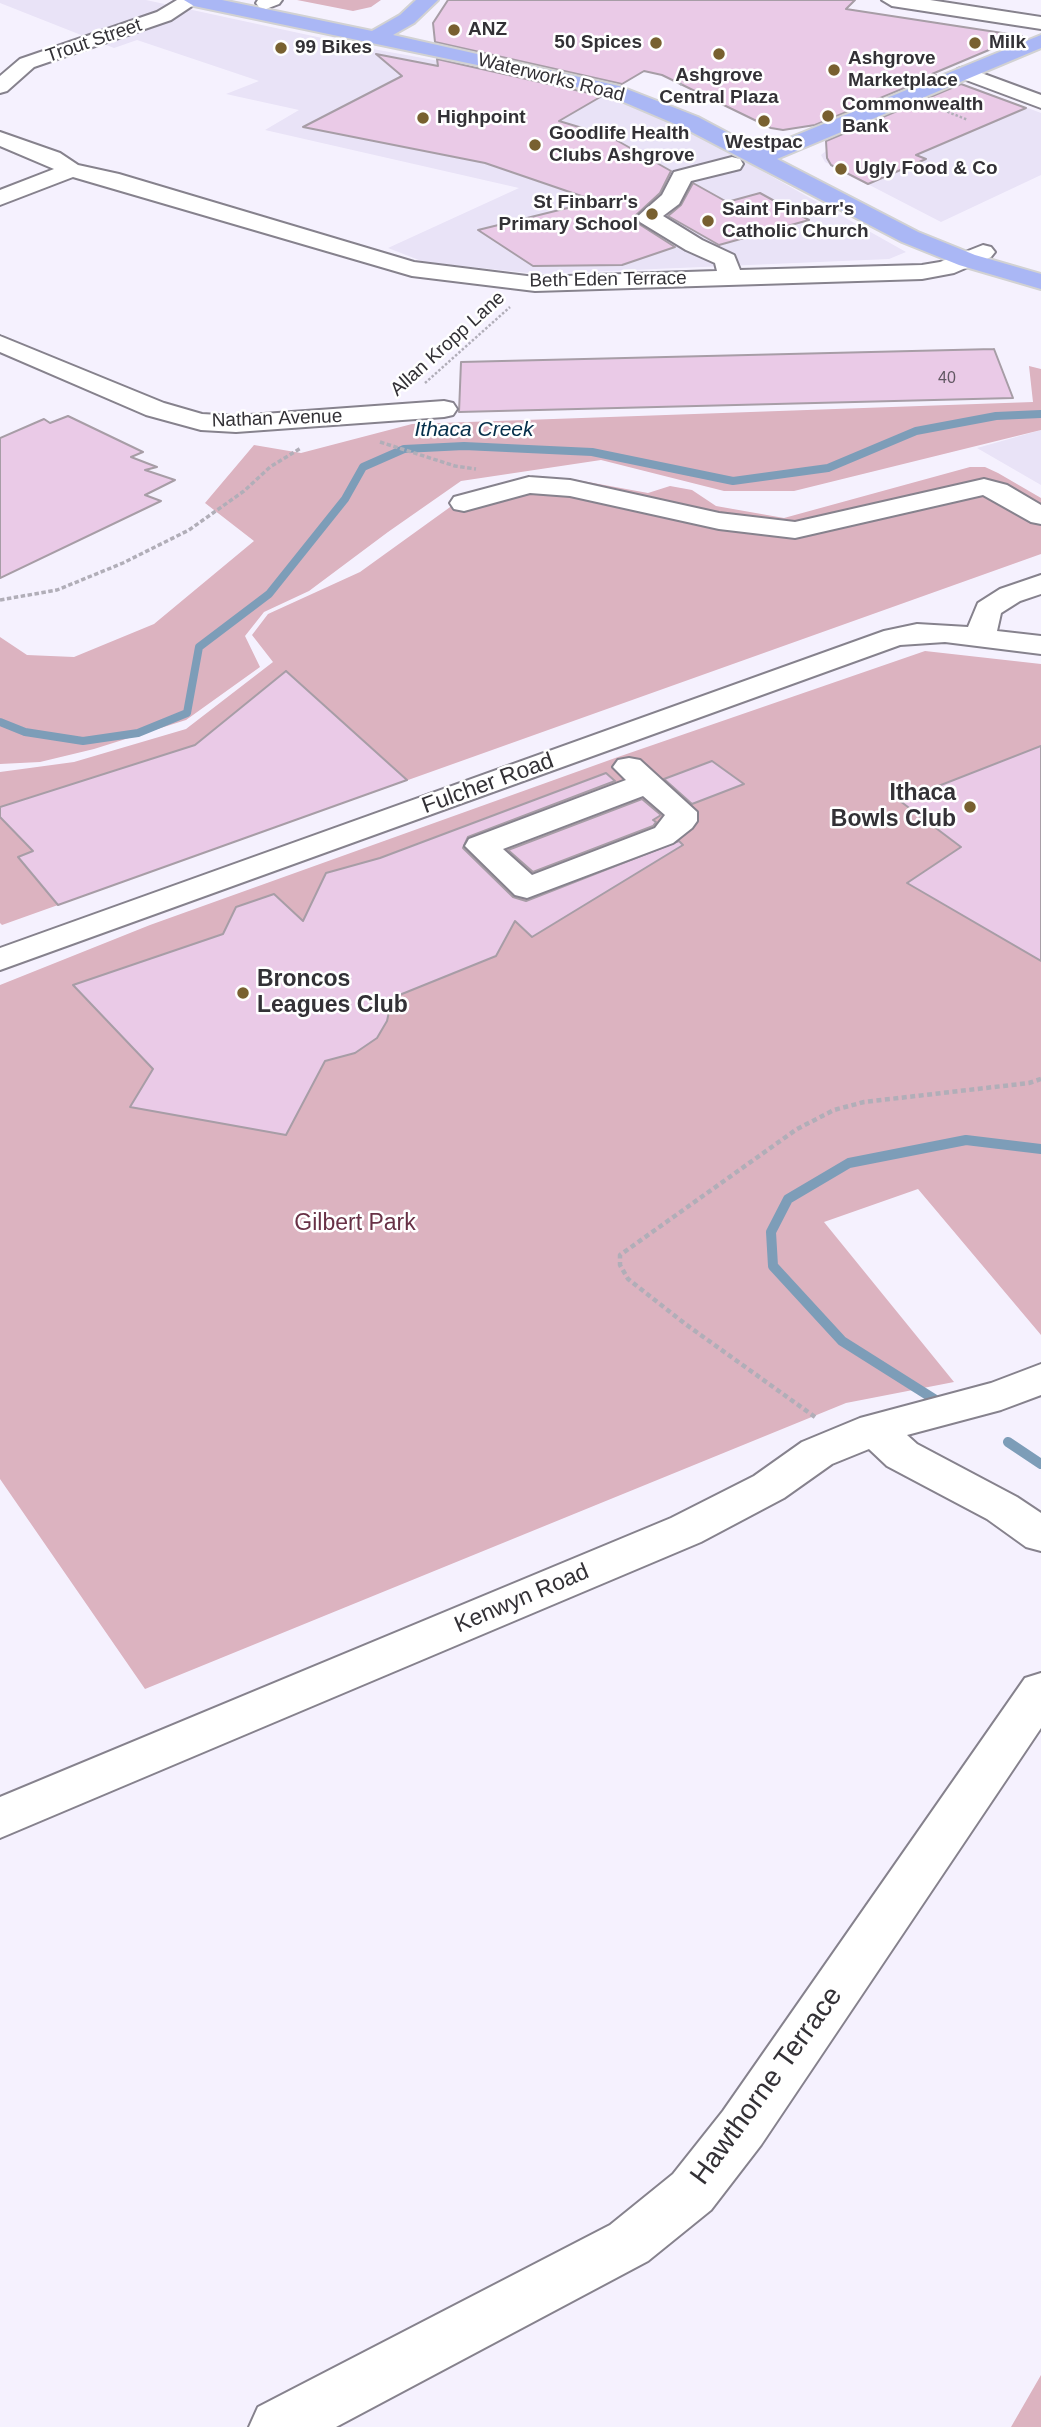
<!DOCTYPE html>
<html>
<head>
<meta charset="utf-8">
<style>
  body { margin:0 }
  canvas { display:block; background:#f5f1fe }
</style>
</head>
<body>
<canvas width="1041" height="2427"></canvas>
<script>
const g = document.querySelector('canvas').getContext('2d');
g.lineJoin = 'round';
function fill(path, color) { g.fillStyle = color; g.fill(path, 'evenodd'); }
const shape = rows => new Path2D(rows.map(r => 'M' + r).join(''));
function stroke(path, color, width, dash) { g.strokeStyle = color; g.lineWidth = width; g.lineCap = dash ? 'butt' : 'round'; g.setLineDash(dash || []); g.stroke(path); }
function write(font, color, halo, rows, align = 'center') {
  g.font = font + ' Helvetica,sans-serif'; g.lineWidth = 5; g.setLineDash([]); g.textBaseline = 'middle'; g.strokeStyle = halo; g.fillStyle = color; for (const [text, x, y, turn = 0] of rows) {
    g.save(); g.translate(x, y); g.rotate((+turn || 0) * Math.PI / 180); g.textAlign = isNaN(turn) ? turn : align; if (halo) g.strokeText(text, 0, 0); g.fillText(text, 0, 0); g.restore();
  }
}
fill(shape([
  [0,0,146,0,373,49,527,77,636,107,675,122,906,252,889,259,538,274,424,262,388,248,519,188,265,130,299,110,226,94,259,81,137,40,114,48,0,3],
  [975,88,1041,113,1041,175,941,222,825,162,821,155,831,147],
  [1041,430,1041,485,977,448]
]), '#e9e3f7');
fill(shape([
  [297,0,381,0,371,7,353,11],
  [1029,366,1041,369,1041,430,794,491,724,491,601,460,461,481,388,532,309,591,264,612,245,636,260,667,186,720,94,749,40,762,0,764,0,637,27,655,74,657,154,624,254,541,205,503,254,445,301,453,412,424,1033,402],
  [970,467,985,467,998,473,1041,498,1041,554,2,925,0,923,0,772,74,762,186,729,273,662,252,635,268,614,360,572,471,492,513,480,566,478,648,493,670,486,692,490,716,506,784,518],
  [925,651,1041,664,1041,1335,918,1189,824,1222,954,1382,846,1403,145,1689,0,1479,0,985,150,925,618,757],
  [1041,2375,1041,2427,1011,2427]
]), '#dcb3c0');
stroke(shape([
  [0,722,25,732,83,741,138,733,187,713,199,647,269,594,345,499,363,467,404,449,464,446,592,452,733,481,828,468,916,431,996,416,1041,414]
]), '#7d9db8', 8);
stroke(shape([
  [934,1399,842,1341,773,1266,771,1232,788,1199,849,1163,966,1140,1041,1149],
  [1008,1442,1041,1464]
]), '#7d9db8', 10);
const building = shape([
  [448,0,855,0,846,9,1022,36,932,74,936,75,815,125,783,130,771,128,662,75,644,71,622,84,435,42,433,23,448,0],
  [376,54,438,66,437,59,602,96,559,121,609,136,671,171,660,193,634,217,639,224,675,247,622,265,533,266,478,230,596,201,485,163,303,127,402,76,376,54],
  [961,84,1026,108,916,155,926,159,868,184,831,165,827,158,826,141,961,84],
  [693,183,727,202,760,193,809,220,719,245,668,216,681,205,693,183],
  [994,349,1013,398,459,412,461,362,994,349],
  [68,416,143,452,131,457,157,467,145,470,175,480,145,495,161,501,0,578,0,438,44,419,50,423,68,416],
  [286,671,407,780,58,905,18,857,33,851,0,817,0,807,195,745,286,671],
  [1041,746,1041,961,907,883,961,847,900,801,1041,746],
  [712,761,744,784,692,804,664,779,712,761],
  [606,773,615,781,468,837,463,848,513,897,526,901,679,841,683,845,532,937,515,921,496,956,392,998,387,1021,377,1038,355,1053,325,1061,286,1135,130,1107,153,1069,73,985,223,934,236,907,274,894,303,921,326,873,380,858,606,773],
  [642,799,661,815,653,820,656,822,653,826,533,872,508,850,642,799]
]);
fill(building, '#eacae7');
stroke(building, '#a79da6', 2);
const minor = shape([
  [177,0,201,0,171,20,34,67,7,91,0,93,0,76,20,59,157,12,177,0],
  [258,0,282,0,279,4,266,9,259,7,256,3,258,0],
  [882,0,930,0,1041,17,1041,29,892,6,882,0],
  [965,67,1041,95,1041,108,958,77,955,73,958,69,965,67],
  [0,132,60,153,78,165,119,174,414,262,535,277,717,271,715,263,686,250,640,222,637,217,662,195,674,172,732,157,740,159,743,164,740,169,691,181,679,204,663,216,702,240,734,255,740,270,922,265,940,262,983,245,991,247,995,252,991,257,954,273,922,279,535,291,412,276,73,177,0,205,0,190,54,169,0,146,0,132],
  [0,336,164,403,202,414,236,416,444,401,453,403,457,409,453,415,444,417,236,432,201,430,146,415,0,352,0,336],
  [529,477,570,480,719,513,795,522,984,479,1007,485,1041,505,1041,524,1031,522,983,495,795,538,719,529,570,496,530,493,464,511,454,509,450,503,454,497,529,477],
  [1041,575,1041,594,1020,601,1001,613,997,631,1041,636,1041,654,945,642,900,645,0,970,0,948,884,631,917,624,968,627,978,603,1000,589,1041,575],
  [629,758,640,760,697,812,697,821,692,828,673,843,527,898,515,895,465,846,469,839,626,780,613,767,618,760,629,758],
  [643,796,665,815,655,828,532,875,503,849,643,796],
  [1041,1364,1041,1395,1001,1410,907,1435,917,1444,1017,1497,1041,1513,1041,1551,1026,1547,987,1519,887,1466,869,1449,832,1464,784,1498,701,1542,0,1838,0,1797,671,1518,754,1476,802,1442,860,1418,991,1383,1041,1364],
  [1041,1673,1041,1728,761,2145,711,2210,648,2261,336,2427,249,2427,258,2407,610,2225,673,2174,723,2111,1025,1678,1041,1673]
]);
const major = shape([
  [184,0,222,0,372,31,400,15,416,0,438,0,414,23,393,35,619,86,698,117,760,150,1041,35,1041,48,777,159,918,232,975,255,1041,274,1041,289,959,265,902,242,682,127,605,94,535,77,194,6,184,0]
]);
stroke(minor, '#86828d', 4);
stroke(major, '#d2d2d3', 4);
stroke(shape([
  [680,85,691,76],
  [943,110,968,120],
  [425,383,510,307]
]), '#b1aeb8', 2.5, [2.5, 2]);
stroke(shape([
  [380,442,455,466,476,469],
  [0,600,57,590,123,563,189,530,244,491,270,467,301,448]
]), '#b1aeb8', 3.5, [4.5, 2.5]);
stroke(shape([
  [815,1417,684,1323,628,1279,620,1265,620,1255,797,1129,834,1110,864,1102,1029,1083,1041,1079]
]), '#b1aeb8', 4.5, [5, 3.5]);
fill(minor, '#fff');
fill(major, '#aab7f5');
for (const [x, y, r, color] of [
  [454,30,7,"#786030"],
  [656,43,7,"#786030"],
  [975,43,7,"#786030"],
  [281,48,7,"#786030"],
  [719,54,7,"#786030"],
  [834,70,7,"#786030"],
  [828,116,7,"#786030"],
  [423,118,7,"#786030"],
  [764,121,7,"#786030"],
  [535,145,7,"#786030"],
  [841,169,7,"#786030"],
  [652,214,7,"#786030"],
  [708,221,7,"#786030"],
  [970,807,7,"#786030"],
  [243,993,7,"#786030"]
]) { const dot = new Path2D(); dot.arc(x, y, r, 0, 2 * Math.PI); g.fillStyle = color; g.fill(dot); stroke(dot, '#fff', 2.5); }
write('16px', '#615762', null, [
  ["40",947,379]
]);
write('bold 19px', '#333136', '#fff', [
  ["ANZ",468,30],
  ["50 Spices",642,43,"right"],
  ["Milk",989,43],
  ["99 Bikes",295,48],
  ["Ashgrove",848,59],
  ["Marketplace",848,81],
  ["Ashgrove",719,76,"center"],
  ["Central Plaza",719,98,"center"],
  ["Commonwealth",842,105],
  ["Bank",842,127],
  ["Highpoint",437,118],
  ["Goodlife Health",549,134],
  ["Clubs Ashgrove",549,156],
  ["Westpac",764,143,"center"],
  ["Ugly Food & Co",855,169],
  ["St Finbarr's",638,203,"right"],
  ["Primary School",638,225,"right"],
  ["Saint Finbarr's",722,210],
  ["Catholic Church",722,232]
], 'left');
write('19px', '#333136', '#fff', [
  ["Trout Street",94,41,-19],
  ["Waterworks Road",551,78,14],
  ["Beth Eden Terrace",608,280,-1],
  ["Allan Kropp Lane",448,344,-42],
  ["Nathan Avenue",277,419,-2]
]);
write('italic 21px', '#042e4a', '#fff', [
  ["Ithaca Creek",474,430]
]);
write('23px', '#333136', '#fff', [
  ["Fulcher Road",488,784,-20],
  ["Kenwyn Road",522,1599,-23]
]);
write('bold 23px', '#333136', '#fff', [
  ["Ithaca",956,794],
  ["Bowls Club",956,820],
  ["Broncos",257,980,"left"],
  ["Leagues Club",257,1006,"left"]
], 'right');
write('23px', '#683146', '#fff', [
  ["Gilbert Park",355,1224]
]);
write('28px', '#333136', '#fff', [
  ["Hawthorne Terrace",767,2086,-54]
]);
</script>
</body>
</html>
